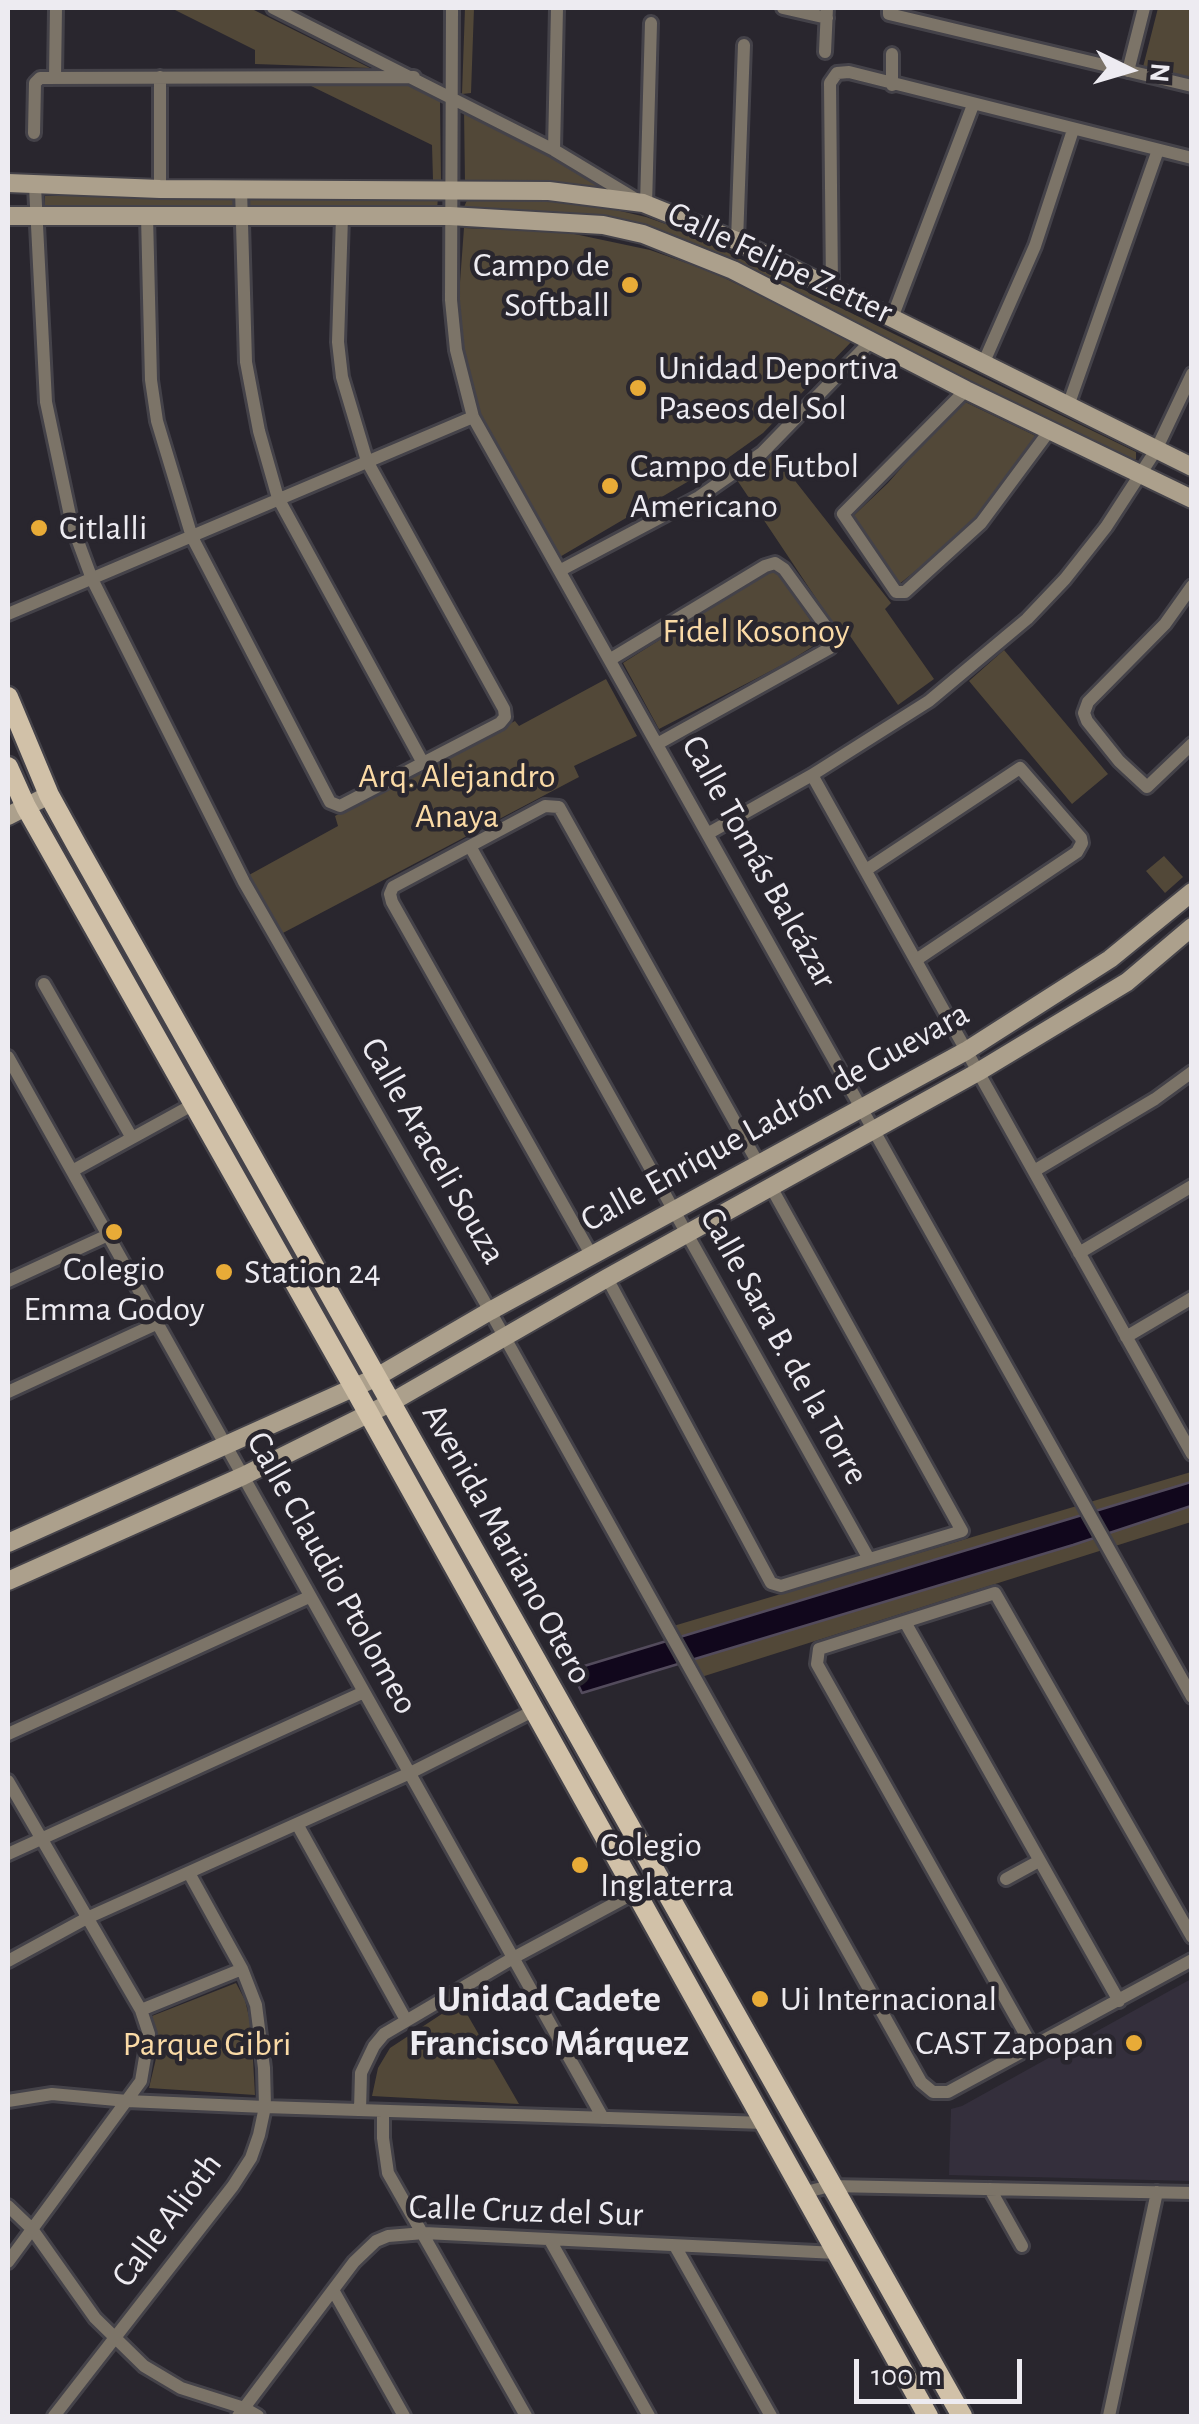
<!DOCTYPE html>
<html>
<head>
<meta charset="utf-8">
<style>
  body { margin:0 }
  #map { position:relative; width:1199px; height:2424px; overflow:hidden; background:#29262e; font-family:"Alegreya Sans",sans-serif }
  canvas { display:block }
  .frame { position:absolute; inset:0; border:10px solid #edebf1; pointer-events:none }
  .north { position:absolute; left:1079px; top:20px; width:100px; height:100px; -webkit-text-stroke:8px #29262e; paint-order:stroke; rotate:95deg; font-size:28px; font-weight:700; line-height:40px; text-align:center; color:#edebf1 }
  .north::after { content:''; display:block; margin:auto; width:35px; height:45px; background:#edebf1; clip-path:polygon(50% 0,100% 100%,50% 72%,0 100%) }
  .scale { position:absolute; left:854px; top:2359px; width:168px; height:45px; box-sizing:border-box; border:5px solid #edebf1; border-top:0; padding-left:12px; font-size:30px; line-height:35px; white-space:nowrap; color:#edebf1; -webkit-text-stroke:8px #29262e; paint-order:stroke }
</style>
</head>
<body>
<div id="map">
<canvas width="1199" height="2424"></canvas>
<div class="frame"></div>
<div class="north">N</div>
<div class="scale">100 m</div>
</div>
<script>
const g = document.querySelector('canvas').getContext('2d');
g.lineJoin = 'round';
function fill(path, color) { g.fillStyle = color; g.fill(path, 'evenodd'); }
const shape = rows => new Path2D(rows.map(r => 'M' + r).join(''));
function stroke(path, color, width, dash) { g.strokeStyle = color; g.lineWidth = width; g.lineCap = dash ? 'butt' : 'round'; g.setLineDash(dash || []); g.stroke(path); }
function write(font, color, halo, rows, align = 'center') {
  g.font = font + ' "Alegreya Sans",sans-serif'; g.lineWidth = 9; g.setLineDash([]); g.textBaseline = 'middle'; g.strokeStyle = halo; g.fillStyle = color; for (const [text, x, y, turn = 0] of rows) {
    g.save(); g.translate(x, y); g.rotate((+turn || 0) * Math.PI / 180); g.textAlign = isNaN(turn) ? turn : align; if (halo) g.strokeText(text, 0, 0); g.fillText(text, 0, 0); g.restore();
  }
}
fill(shape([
  [1191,1979,1191,2181,949,2175,951,2109,962,2106]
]), '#342f3c');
fill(shape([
  [171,8,250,8,370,68,255,64,255,50],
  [465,8,474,8,471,93,462,94],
  [1158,8,1191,8,1191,79,1143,67],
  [406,84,440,101,441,180,433,180,432,145,309,85],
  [464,110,605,185,603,191,465,183],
  [45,196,233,196,233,208,45,208],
  [246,196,438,197,437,210,246,209],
  [468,198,559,200,599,206,646,217,677,228,1136,452,1136,459,1134,461,614,221,559,212,468,210,464,207],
  [464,228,565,232,650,250,712,272,853,340,763,433,728,458,558,558,479,415,465,370,458,309],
  [961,400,1038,437,1002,489,959,536,898,585,849,520,888,483],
  [774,454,891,603,885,609,934,679,898,705,848,633,842,637,737,480],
  [776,566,823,640,788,662,659,729,623,663],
  [1004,650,1108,774,1072,804,969,681],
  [606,679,637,736,574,766,579,777,281,934,249,875,338,826,335,816,515,721,519,726],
  [1164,856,1183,877,1165,893,1146,871],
  [1191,1472,1191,1522,695,1679,670,1627],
  [236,1983,245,2000,251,2025,255,2095,149,2088,158,2050,152,2016],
  [460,2002,519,2104,372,2096,378,2068,390,2048]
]), '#524838');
const water = shape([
  [1191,1482,1191,1506,1073,1545,582,1693,571,1670,1191,1482]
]);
fill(water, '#11071c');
stroke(water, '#534b5c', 2.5);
const street = shape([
  [273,8,554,150,637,200],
  [452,8,451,300,456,350,473,417,1192,1697],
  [783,8,827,18],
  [889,8,889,14,1192,86],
  [825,52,827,8],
  [1128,71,1144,8],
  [55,78,56,8],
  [892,85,892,54],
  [34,133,35,83,40,78,414,77],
  [554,150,557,8],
  [35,186,46,402,72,525,92,579,244,882,490,1311,921,2082,933,2092,948,2092,1192,1960],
  [160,189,160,77],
  [241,189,246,362,259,431,278,498,423,763],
  [646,205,651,23],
  [147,216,151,380,157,421,192,537,330,802,340,806,500,723,505,717,504,709,367,461,342,377,338,342,342,217],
  [737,241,744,45],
  [832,289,830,83,837,73,849,72,1192,158],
  [892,318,973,105],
  [983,364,1035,246,1073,130],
  [966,390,843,514,896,592,905,592,981,523,1050,430],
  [1068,406,1158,150],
  [561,570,699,497,762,453,871,341],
  [1192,586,1165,624,1088,702,1084,713,1087,721,1119,761,1147,787,1192,744],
  [8,614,473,417],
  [611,659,765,566,775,563,784,569,832,635,833,642,830,648,659,743],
  [812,775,1192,1454],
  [709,833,812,775,929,701,1027,619,1065,579,1106,527,1156,450,1192,374],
  [471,848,869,1559],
  [866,870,1020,768,1081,838,1082,843,1077,852,916,960],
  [44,984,132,1138],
  [8,1057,603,2118],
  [72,1171,194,1104],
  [1034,1171,1155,1099,1192,1072],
  [1079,1253,1192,1186],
  [592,1256,392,902,390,894,393,887,545,806,559,807,759,1165],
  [607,1278,771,1583,781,1586,962,1531,771,1187],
  [8,1281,108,1235],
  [1126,1337,1192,1298],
  [8,1392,158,1323],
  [905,1622,1119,2001],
  [8,1734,309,1597],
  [8,1781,141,2010,149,2034,141,2081,8,2262],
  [297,1824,406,2020],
  [8,1854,364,1692],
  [1006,1879,1039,1861],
  [8,1961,87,1918,410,1773,535,1710],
  [141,2010,242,1969],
  [1033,2048,817,1664,819,1649,995,1593,1192,1937],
  [8,2101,52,2094,127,2101,265,2107,765,2123],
  [360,2110,361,2073,374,2046,384,2034,513,1958,636,1892],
  [383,2111,383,2138,388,2173,526,2416],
  [990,2189,1022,2246],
  [802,2193,830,2186,1192,2193],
  [8,2206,32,2229,95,2318,144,2366,181,2388,244,2408,258,2416],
  [551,2242,649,2416],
  [675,2246,771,2416],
  [333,2290,404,2416],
  [54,2416,233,2186,251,2158,259,2135,265,2107,264,2068,256,2005,242,1969,189,1873],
  [238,2416,354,2262,376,2241,388,2236,424,2233,837,2253],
  [1109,2416,1157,2192]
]);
const secondary = shape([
  [8,183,160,189,549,191,643,203,737,241,1192,467],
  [8,216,450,216,603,225,643,234,733,270,966,390,1192,499],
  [8,816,49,795],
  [8,1543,375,1378,490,1311,966,1051,1110,959,1192,892],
  [8,1581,243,1476,390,1403,607,1278,978,1072,1127,982,1192,927]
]);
const primary = shape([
  [8,697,49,795,76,844,962,2416],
  [8,767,26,807,355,1389,928,2416]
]);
stroke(street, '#444249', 18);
stroke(secondary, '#444249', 22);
stroke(primary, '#444249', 25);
stroke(street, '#7c7468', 12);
stroke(secondary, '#aca08c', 18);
stroke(primary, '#d1c1a8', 20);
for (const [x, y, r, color] of [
  [630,285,10,"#e8ab37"],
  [638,388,10,"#e8ab37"],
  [610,486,10,"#e8ab37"],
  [39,528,10,"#e8ab37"],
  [114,1232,10,"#e8ab37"],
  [224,1272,10,"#e8ab37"],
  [580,1865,10,"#e8ab37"],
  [760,1999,10,"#e8ab37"],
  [1134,2043,10,"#e8ab37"]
]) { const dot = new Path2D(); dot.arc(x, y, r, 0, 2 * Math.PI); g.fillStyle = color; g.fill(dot); stroke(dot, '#29262e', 4); }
write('35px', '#edebf1', '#29262e', [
  ["Calle Felipe Zetter",780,263,25],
  ["Calle Tomás Balcázar",759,862,61],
  ["Calle Enrique Ladrón de Guevara",775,1117,-29],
  ["Calle Araceli Souza",433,1151,60],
  ["Calle Sara B. de la Torre",784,1346,61],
  ["Avenida Mariano Otero",507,1544,61],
  ["Calle Claudio Ptolomeo",332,1573,61],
  ["Calle Cruz del Sur",526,2211,2],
  ["Calle Alioth",167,2220,-53]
]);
write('35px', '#edebf1', '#29262e', [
  ["Campo de",610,265,"right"],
  ["Softball",610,305,"right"],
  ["Unidad Deportiva",658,368],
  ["Paseos del Sol",658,408],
  ["Campo de Futbol",630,466],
  ["Americano",630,506],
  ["Citlalli",59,528],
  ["Colegio",114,1269,"center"],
  ["Emma Godoy",114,1309,"center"],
  ["Station 24",244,1272],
  ["Colegio",600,1845],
  ["Inglaterra",600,1885],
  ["Ui Internacional",780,1999],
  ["CAST Zapopan",1114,2043,"right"]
], 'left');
write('35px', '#fadaa6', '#29262e', [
  ["Fidel Kosonoy",756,631],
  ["Arq. Alejandro",457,776],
  ["Anaya",457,816],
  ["Parque Gibri",207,2044]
]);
write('bold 38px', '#edebf1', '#29262e', [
  ["Unidad Cadete",549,2000],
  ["Francisco Márquez",549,2044]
]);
</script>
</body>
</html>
